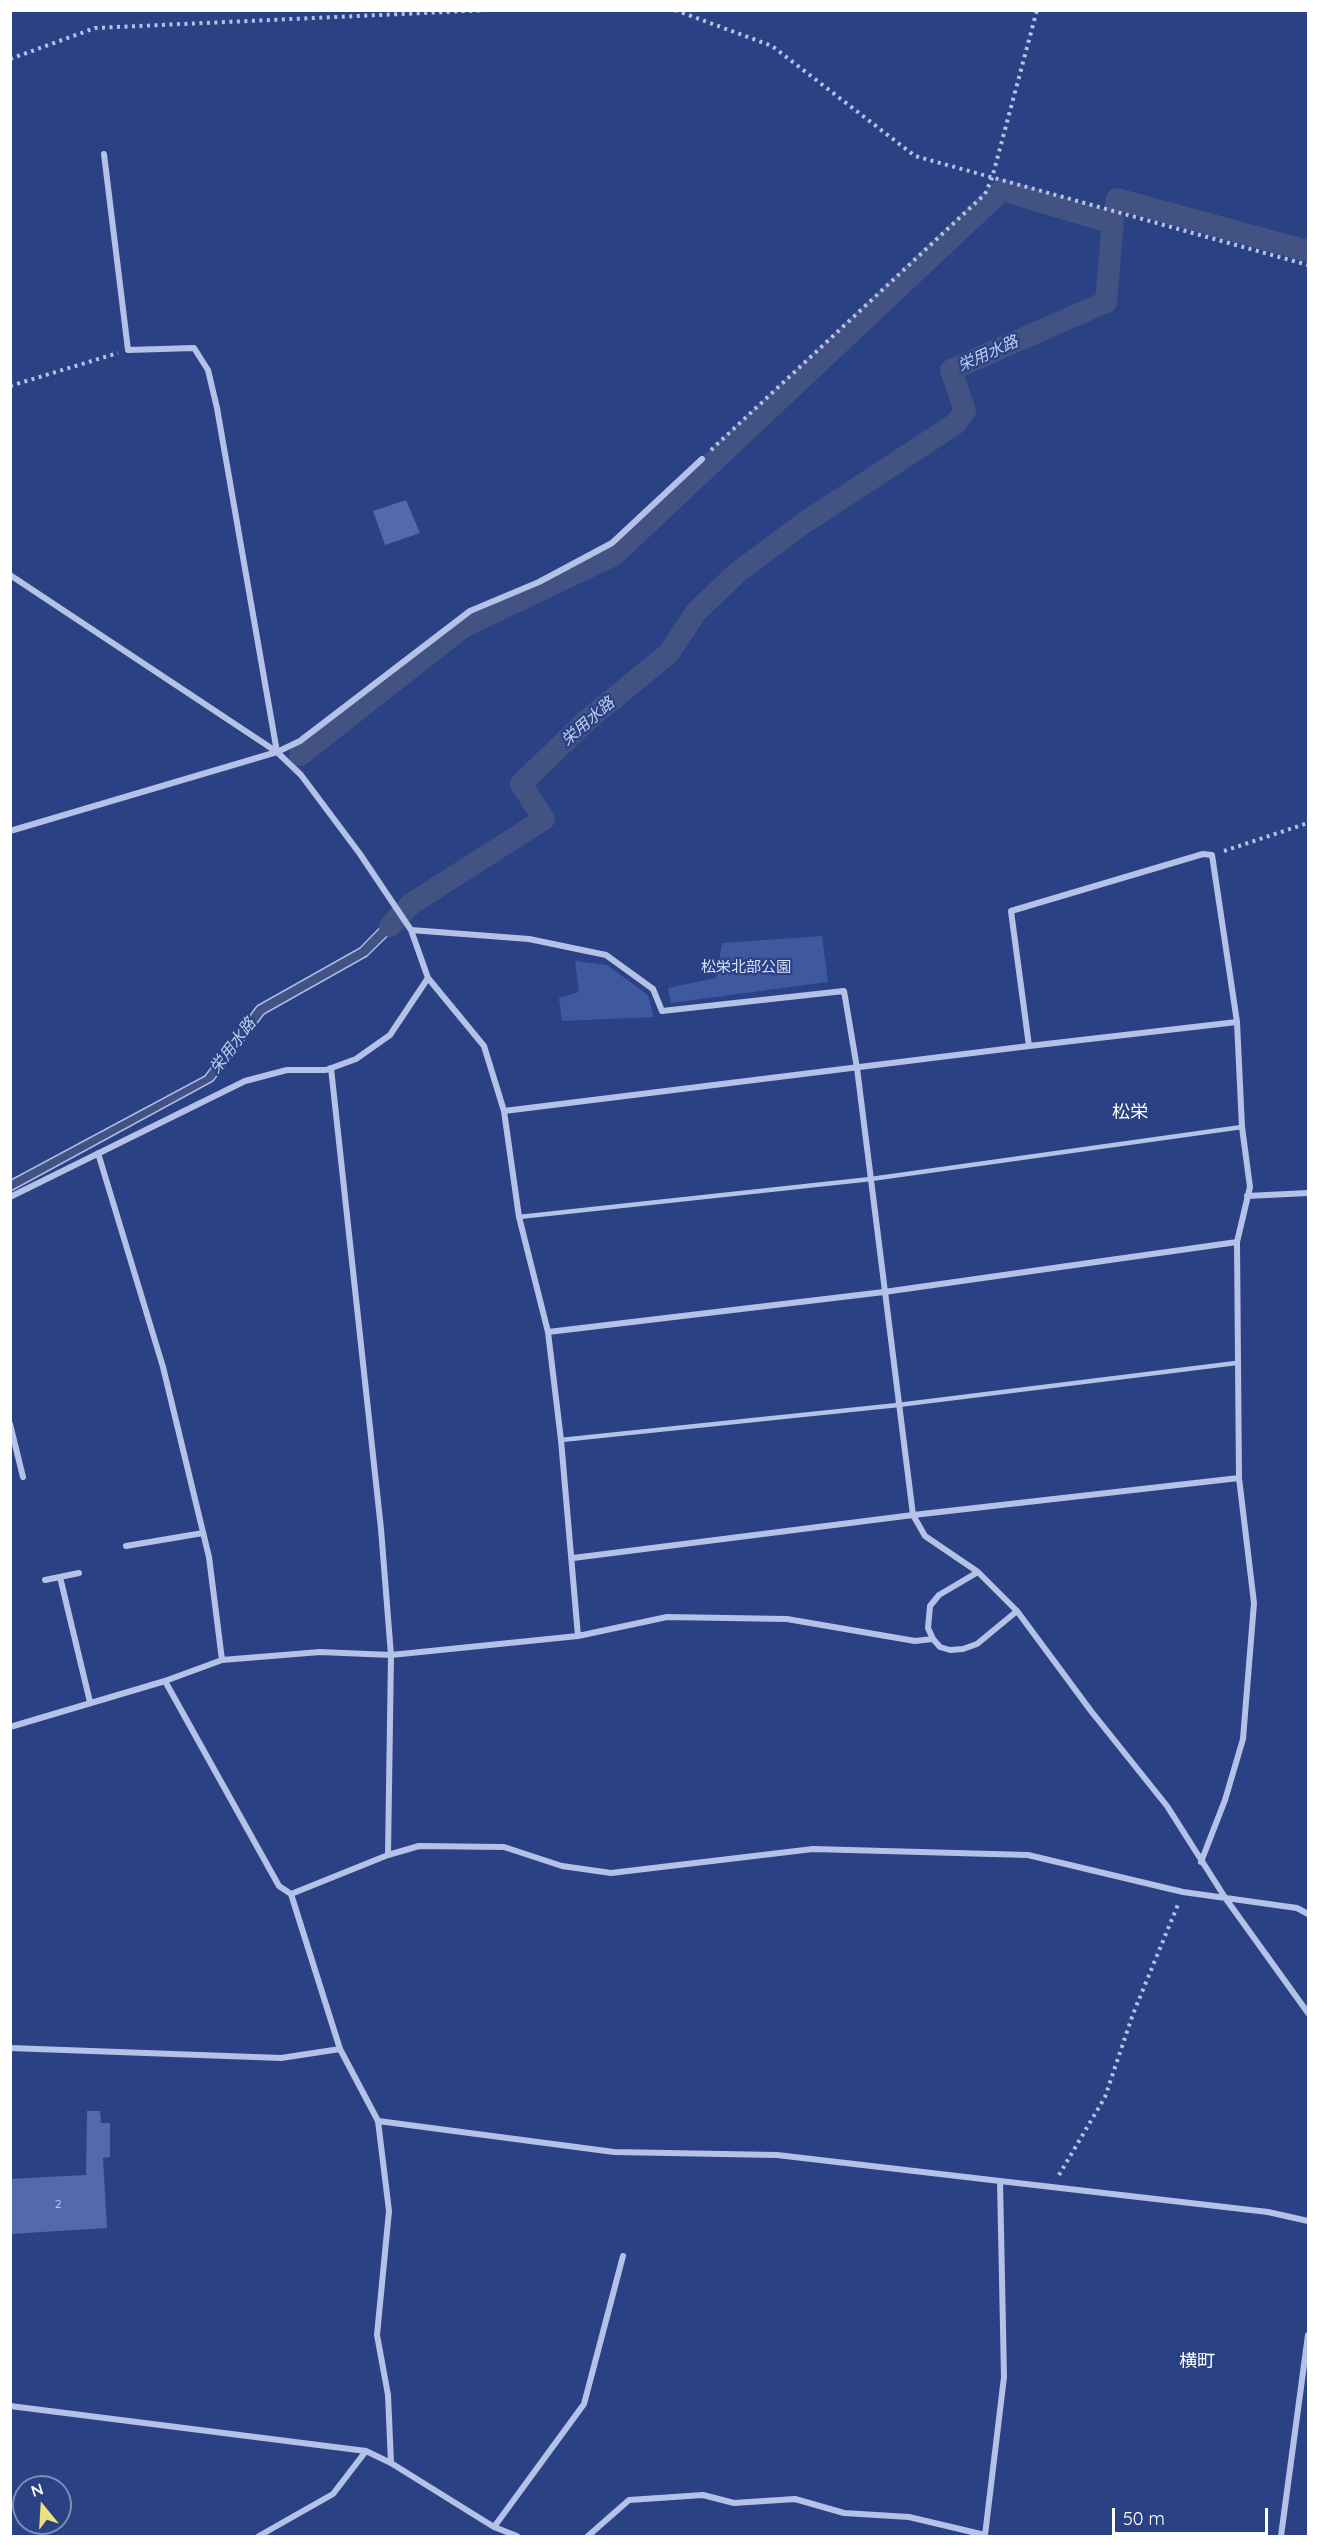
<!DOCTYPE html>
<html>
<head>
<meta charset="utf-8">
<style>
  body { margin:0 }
  #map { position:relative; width:1319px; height:2547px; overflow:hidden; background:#2a4184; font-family:Quicksand,sans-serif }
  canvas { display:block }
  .frame { position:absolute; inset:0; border:12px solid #fff; pointer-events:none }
  .north { position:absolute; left:12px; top:2475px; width:60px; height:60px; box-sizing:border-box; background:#2a4184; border:2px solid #7f8db5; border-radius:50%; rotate:342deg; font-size:16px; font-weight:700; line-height:24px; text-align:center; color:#fff }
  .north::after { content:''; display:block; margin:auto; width:21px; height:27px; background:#ede17c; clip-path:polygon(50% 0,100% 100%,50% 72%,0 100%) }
  .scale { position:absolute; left:1112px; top:2508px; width:156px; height:27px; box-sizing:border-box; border:3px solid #fff; border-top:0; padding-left:8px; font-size:18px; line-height:21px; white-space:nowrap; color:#fff; -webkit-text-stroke:4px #2a4184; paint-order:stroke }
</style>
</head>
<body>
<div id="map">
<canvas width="1319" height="2547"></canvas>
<div class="frame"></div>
<div class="north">N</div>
<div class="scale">50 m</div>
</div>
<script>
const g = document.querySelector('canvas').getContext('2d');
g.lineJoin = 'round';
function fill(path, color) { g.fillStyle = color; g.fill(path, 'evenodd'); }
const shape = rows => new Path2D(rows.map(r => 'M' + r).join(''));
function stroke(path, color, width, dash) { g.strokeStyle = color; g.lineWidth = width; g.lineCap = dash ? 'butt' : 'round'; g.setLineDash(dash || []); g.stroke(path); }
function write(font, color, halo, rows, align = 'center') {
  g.font = font + ' Quicksand,"Noto Sans JP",sans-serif'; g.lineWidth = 4.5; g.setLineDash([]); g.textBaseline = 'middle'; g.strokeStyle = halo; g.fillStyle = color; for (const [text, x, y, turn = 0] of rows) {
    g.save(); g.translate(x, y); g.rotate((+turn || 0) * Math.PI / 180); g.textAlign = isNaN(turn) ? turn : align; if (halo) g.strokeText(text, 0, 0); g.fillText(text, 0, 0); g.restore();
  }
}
fill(shape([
  [822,936,828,982,671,1003,668,988,716,978,722,943],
  [575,961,607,965,648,995,654,1017,562,1021,559,998,579,992]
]), '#3f59a0');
const water = shape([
  [408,899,415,909,367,956,264,1014,213,1081,11,1191,11,1180,205,1076,257,1006,360,948,408,899]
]);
fill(water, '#425283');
stroke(water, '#aabbe7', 1.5);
stroke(shape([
  [1116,204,1117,199,1308,251],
  [300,755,463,627,614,555,1002,190,1112,223],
  [390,926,411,904,544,819,521,784,585,722,669,653,696,612,738,572,804,523,955,424,965,411,951,370,1106,302,1113,219]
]), '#425283', 22);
fill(shape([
  [406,500,420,533,385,545,373,511],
  [87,2111,100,2111,101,2123,110,2123,110,2157,103,2158,107,2228,10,2234,10,2179,86,2175]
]), '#5369ab');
stroke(shape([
  [675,10,772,46,915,156,1308,265],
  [10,59,95,28,489,10],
  [10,386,118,353],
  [711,450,985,194,992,178,1037,10],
  [1224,851,1308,823],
  [1059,2175,1105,2097,1133,2014,1179,1902]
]), '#b5c2e7', 4, [3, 4.5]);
stroke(shape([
  [519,1217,871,1179,1242,1127],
  [561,1440,898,1405,1236,1363]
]), '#b5c2e7', 4.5);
stroke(shape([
  [104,154,128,350,194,348,208,370,217,408,277,752],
  [10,575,277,752,301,775,360,854,411,930,428,978,484,1046,504,1111,519,1217,548,1332,561,1440,578,1636],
  [10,831,277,752,300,741,470,611,539,582,612,543,702,459],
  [411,930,529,939,606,955,653,989,662,1011,844,991,857,1068,913,1515,925,1536,978,1572,1017,1611,1091,1711,1167,1806,1226,1899,1308,2013],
  [331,1068,381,1529,391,1655,388,1855],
  [504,1111,1029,1046,1237,1022],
  [98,1153,163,1367,209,1557,222,1660],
  [1247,1196,1308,1193],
  [10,1197,245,1081,287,1070,326,1070,356,1059,390,1035,428,978],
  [548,1332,884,1292,1237,1242],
  [10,1424,23,1477],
  [126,1546,203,1533],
  [573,1558,913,1515,1239,1478,1237,1242,1250,1187,1242,1127,1237,1022,1212,855,1203,854,1011,911,1029,1046],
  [978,1572,939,1595,930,1606,928,1628,933,1639,940,1647,950,1650,963,1649,977,1644,1017,1611],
  [60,1577,90,1702],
  [45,1580,79,1573],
  [165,1681,279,1886,291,1894,340,2049,378,2121,389,2211,377,2335,388,2395,391,2463],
  [10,1727,165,1681,222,1660,320,1652,391,1655,578,1636,667,1617,787,1619,915,1641,933,1639],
  [1201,1862,1225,1800,1243,1739,1254,1603,1239,1478],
  [291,1894,388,1855,419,1846,504,1847,562,1866,611,1873,813,1849,1028,1855,1183,1892,1297,1908,1308,1914],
  [10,2048,281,2058,340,2049],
  [378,2121,614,2152,777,2155,1000,2181],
  [10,2406,366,2451,391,2463,494,2527,517,2536],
  [494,2527,584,2404,623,2256],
  [259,2536,333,2494,366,2451],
  [588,2536,629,2500,703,2495,734,2503,795,2499,844,2513,909,2517,985,2535,1004,2377,1000,2181,1268,2212,1308,2221],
  [1281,2536,1308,2335]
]), '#b5c2e7', 6);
write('12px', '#d4daea', null, [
  ["2",58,2204]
]);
write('15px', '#d8e0f6', '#2a4184', [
  ["松栄北部公園",746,967]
]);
write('italic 16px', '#c0cdee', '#2a4184', [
  ["栄用水路",988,354,-24],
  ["栄用水路",588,722,-41],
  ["栄用水路",233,1046,-53]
]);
write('18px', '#fff', '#2a4184', [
  ["松栄",1130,1113],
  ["横町",1197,2362]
]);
</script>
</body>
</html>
